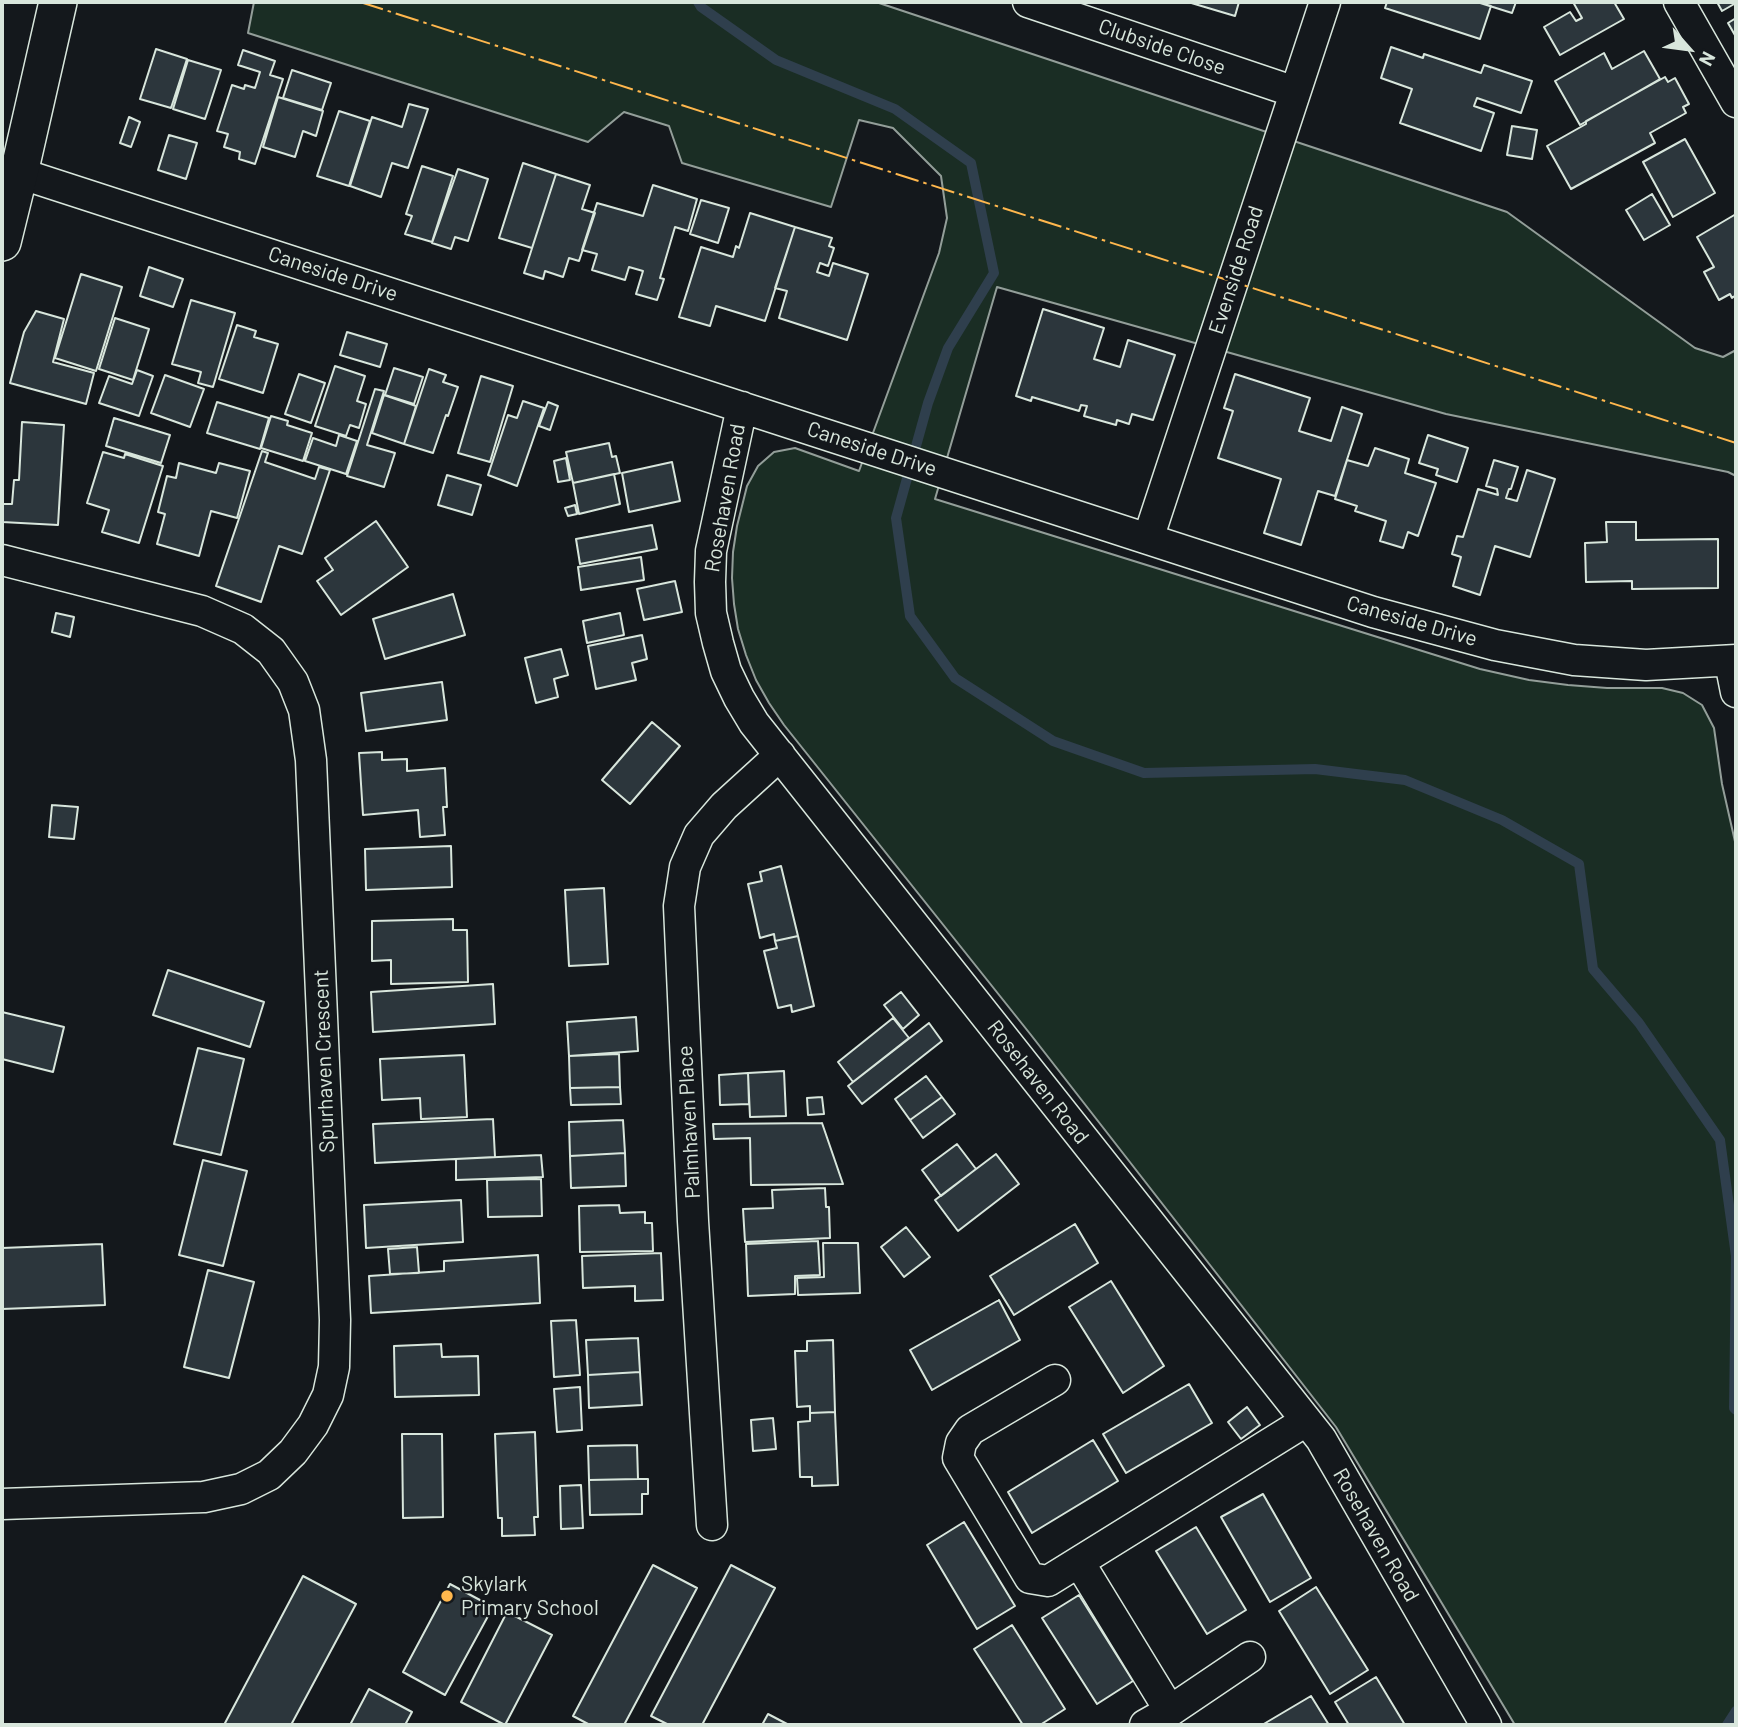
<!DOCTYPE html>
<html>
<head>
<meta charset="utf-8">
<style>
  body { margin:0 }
  #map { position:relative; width:1738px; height:1727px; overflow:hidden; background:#14181c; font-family:Barlow,sans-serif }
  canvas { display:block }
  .frame { position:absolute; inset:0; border:4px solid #d8e6dc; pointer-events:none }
  .north { position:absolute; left:1654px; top:14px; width:70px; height:70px; -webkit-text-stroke:5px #14181c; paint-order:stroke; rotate:118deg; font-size:19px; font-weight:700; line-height:28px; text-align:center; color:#d8e6dc }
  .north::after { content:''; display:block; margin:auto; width:24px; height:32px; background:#d8e6dc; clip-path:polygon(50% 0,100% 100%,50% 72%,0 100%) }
</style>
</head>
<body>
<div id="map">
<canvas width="1738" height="1727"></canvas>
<div class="frame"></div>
<div class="north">N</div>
</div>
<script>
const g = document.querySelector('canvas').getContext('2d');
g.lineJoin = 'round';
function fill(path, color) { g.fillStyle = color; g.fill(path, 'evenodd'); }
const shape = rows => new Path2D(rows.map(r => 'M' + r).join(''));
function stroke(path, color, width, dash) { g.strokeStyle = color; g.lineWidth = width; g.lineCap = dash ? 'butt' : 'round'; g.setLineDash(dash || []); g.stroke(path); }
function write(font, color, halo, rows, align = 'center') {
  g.font = font + ' Barlow,sans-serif'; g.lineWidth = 5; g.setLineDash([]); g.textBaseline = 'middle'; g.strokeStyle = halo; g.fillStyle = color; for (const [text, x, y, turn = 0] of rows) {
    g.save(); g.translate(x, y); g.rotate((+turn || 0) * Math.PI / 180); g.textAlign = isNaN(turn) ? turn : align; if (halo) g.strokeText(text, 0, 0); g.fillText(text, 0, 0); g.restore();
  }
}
const green = shape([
  [254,2,876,2,1507,212,1695,348,1723,357,1736,350,1736,476,1728,472,1446,414,997,287,935,499,1480,669,1529,680,1568,685,1607,688,1662,688,1683,693,1702,705,1714,728,1722,784,1736,846,1736,1725,1515,1725,1336,1427,1031,1035,784,725,769,703,756,680,746,655,738,629,734,604,732,578,733,552,737,526,747,486,758,466,774,452,795,448,859,471,939,253,947,218,941,176,893,128,859,120,831,207,682,163,669,126,624,112,588,142,248,33,254,2]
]);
fill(green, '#1a2d24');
stroke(green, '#939e99', 2);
stroke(shape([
  [698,2,701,7,776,60,895,109,971,163,994,273,948,348,928,403,896,518,910,616,955,678,1053,741,1144,773,1315,769,1405,780,1502,820,1579,864,1593,969,1639,1023,1720,1140,1736,1256,1734,1408,1736,1410],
  [1727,1725,1736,1711]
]), '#2f3f4d', 10);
const building = shape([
  [1188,2,1239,2,1235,16,1188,2],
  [1387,2,1477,2,1491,6,1480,39,1385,8,1387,2],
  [1477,2,1516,2,1512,13,1477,2],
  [1573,2,1614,2,1624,19,1560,55,1544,27,1570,12,1576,21,1582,18,1573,2],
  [1717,2,1736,2,1736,3,1722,11,1717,2],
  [1736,18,1736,37,1728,23,1736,18],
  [1391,47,1423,58,1424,54,1481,73,1484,65,1532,81,1521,113,1477,98,1474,106,1494,113,1481,151,1400,123,1412,89,1381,78,1391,47],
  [156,49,187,59,171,108,140,99,156,49],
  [243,50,275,61,270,75,283,79,255,164,239,159,240,152,224,147,228,134,217,131,232,85,244,89,245,85,255,88,260,72,238,65,243,50],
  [1644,51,1660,79,1580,125,1555,81,1604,53,1612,69,1644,51],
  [188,60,221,70,205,119,173,109,188,60],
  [292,70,331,83,322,110,283,98,292,70],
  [1665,77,1668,82,1675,78,1689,104,1683,107,1686,113,1650,133,1655,143,1571,189,1547,146,1586,124,1586,121,1665,77],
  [278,97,323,111,316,136,303,131,295,157,263,147,278,97],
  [409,104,428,109,408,168,392,163,381,197,350,186,372,117,402,127,409,104],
  [339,111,370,121,349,186,317,176,339,111],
  [129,117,140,122,131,147,120,143,129,117],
  [1512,126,1537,130,1532,159,1507,155,1512,126],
  [169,135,197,143,186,179,158,170,169,135],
  [1685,139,1715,193,1673,217,1643,162,1685,139],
  [523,163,556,174,532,248,499,238,523,163],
  [422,166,453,176,432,242,405,234,412,216,406,214,422,166],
  [458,169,488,179,468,241,455,237,451,249,432,243,458,169],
  [556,174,590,185,582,209,595,213,579,261,569,258,563,277,545,271,543,279,524,273,556,174],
  [653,185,697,199,688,231,675,227,660,278,664,279,657,300,636,294,643,271,629,267,625,280,592,270,597,254,582,250,597,203,643,216,653,185],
  [1652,194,1670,225,1644,240,1626,210,1652,194],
  [701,200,729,208,718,243,690,234,701,200],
  [750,213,795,227,765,321,716,306,710,326,679,317,701,247,733,257,736,246,739,248,750,213],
  [1736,214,1736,295,1732,298,1730,294,1719,300,1704,272,1714,267,1697,237,1736,214],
  [795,227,832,238,829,246,834,248,828,266,820,263,817,272,829,276,833,263,868,274,847,340,779,318,787,291,775,288,795,227],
  [149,267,183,279,173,307,140,296,149,267],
  [81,274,122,287,96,371,55,358,81,274],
  [191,300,235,313,213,387,198,383,201,372,172,364,191,300],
  [1043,309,1104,328,1094,359,1120,367,1128,340,1175,355,1153,420,1132,414,1129,424,1117,420,1116,425,1084,416,1087,406,1081,405,1079,411,1032,397,1031,401,1016,396,1043,309],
  [36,311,64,319,53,362,94,373,86,404,10,383,24,332,36,311],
  [115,318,149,329,133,380,99,369,115,318],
  [237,325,256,331,254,337,278,344,263,393,219,379,237,325],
  [347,332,387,344,380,367,340,355,347,332],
  [335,366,365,376,357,401,366,404,359,428,350,425,346,436,315,426,335,366],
  [394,368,423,377,414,404,385,395,394,368],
  [429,369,446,375,443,382,458,387,448,416,446,415,433,453,404,444,429,369],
  [137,370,153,376,139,416,99,403,109,376,132,384,137,370],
  [299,374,325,383,311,423,285,414,299,374],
  [1235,374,1310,398,1299,431,1331,441,1342,407,1362,414,1335,496,1318,491,1301,545,1264,533,1281,479,1218,458,1233,411,1224,408,1235,374],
  [165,375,204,389,190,427,151,413,165,375],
  [481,376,513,386,490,462,458,453,481,376],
  [375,389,384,391,367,445,395,453,384,487,347,476,375,389],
  [384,395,416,406,404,444,372,433,384,395],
  [523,401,544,408,517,486,488,475,508,415,517,418,523,401],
  [217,402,269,418,260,449,207,433,217,402],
  [548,402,558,406,550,430,539,426,548,402],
  [271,416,288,421,287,425,312,433,303,461,261,448,271,416],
  [114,418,170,435,161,463,106,446,114,418],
  [22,422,64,425,58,525,2,522,2,504,12,504,14,480,19,480,22,422],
  [339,435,357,441,346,474,305,461,313,438,336,446,339,435],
  [1428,435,1468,448,1457,482,1436,475,1438,469,1419,463,1428,435],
  [609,443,612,457,616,456,620,473,573,483,566,452,609,443],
  [1375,448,1409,459,1405,473,1436,483,1418,536,1408,532,1403,548,1380,541,1386,521,1355,511,1357,506,1335,499,1347,460,1368,466,1375,448],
  [262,451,268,453,265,462,315,479,319,467,330,470,302,554,279,546,261,602,216,586,262,451],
  [103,452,124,458,125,454,163,466,139,543,102,532,109,510,87,503,103,452],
  [566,458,570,480,558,482,554,461,566,458],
  [1494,460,1518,467,1511,489,1509,489,1506,498,1517,501,1527,470,1555,479,1530,557,1495,546,1480,595,1453,586,1461,557,1452,554,1457,536,1463,537,1478,489,1498,495,1497,489,1486,486,1494,460],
  [672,462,680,501,629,512,622,473,672,462],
  [179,463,216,473,219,463,250,471,237,518,211,511,199,556,157,544,165,514,158,512,167,476,176,478,179,463],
  [614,474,620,504,579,514,573,483,614,474],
  [447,475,481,485,472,515,438,505,447,475],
  [575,505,577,514,568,516,565,508,575,505],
  [376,521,408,567,341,615,317,581,333,570,325,558,376,521],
  [1606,522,1636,522,1636,540,1718,539,1718,588,1632,589,1632,581,1586,582,1585,543,1607,542,1606,522],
  [652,525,657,549,580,564,576,539,652,525],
  [641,557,644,580,581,590,578,567,641,557],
  [675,581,682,612,644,620,637,589,675,581],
  [453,594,465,635,385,659,373,619,453,594],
  [56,613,74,617,70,637,52,632,56,613],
  [620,613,624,635,587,643,583,621,620,613],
  [642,635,647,659,632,663,636,680,596,689,588,646,642,635],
  [561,649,568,675,554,679,558,697,536,703,525,658,561,649],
  [442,682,447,720,366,731,361,693,442,682],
  [652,722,680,746,630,804,602,780,652,722],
  [382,752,382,760,407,759,407,771,445,768,447,807,443,807,445,835,420,837,418,810,363,815,359,753,382,752],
  [52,805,78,807,74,839,49,837,52,805],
  [451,846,452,887,366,890,365,849,451,846],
  [781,866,798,936,775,941,774,934,760,938,748,884,762,881,760,872,781,866],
  [604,888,608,964,569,966,565,890,604,888],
  [453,919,453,930,467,930,468,982,391,984,391,960,372,961,372,921,453,919],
  [798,936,814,1006,792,1012,791,1005,778,1008,764,951,777,948,775,941,798,936],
  [168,970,264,1002,250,1047,153,1015,168,970],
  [493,984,495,1024,373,1032,371,992,493,984],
  [901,992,919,1015,903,1029,884,1005,901,992],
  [2,1012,64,1027,53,1072,2,1059,2,1012],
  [636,1017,638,1051,569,1056,567,1022,636,1017],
  [893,1018,909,1038,853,1082,838,1062,893,1018],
  [929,1023,942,1041,862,1104,848,1086,929,1023],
  [198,1048,244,1059,221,1155,174,1144,198,1048],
  [619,1054,620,1087,570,1088,569,1056,619,1054],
  [464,1055,467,1117,421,1119,420,1098,382,1100,380,1059,464,1055],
  [784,1071,786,1116,750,1117,748,1073,784,1071],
  [748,1073,749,1104,720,1105,719,1075,748,1073],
  [926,1076,942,1097,910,1120,895,1099,926,1076],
  [620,1087,621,1104,571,1105,570,1088,620,1087],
  [822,1097,824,1114,808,1115,807,1098,822,1097],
  [942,1097,955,1114,923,1138,910,1120,942,1097],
  [493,1119,495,1157,375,1163,373,1124,493,1119],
  [623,1120,625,1153,570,1156,569,1122,623,1120],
  [822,1123,843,1184,751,1185,750,1138,714,1139,713,1124,822,1123],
  [957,1144,976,1169,941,1196,922,1170,957,1144],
  [625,1153,626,1186,571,1188,570,1156,625,1153],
  [996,1154,1019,1184,958,1231,935,1200,996,1154],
  [541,1155,543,1177,456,1180,456,1159,541,1155],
  [203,1160,247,1171,223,1266,179,1255,203,1160],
  [541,1179,542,1216,488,1217,487,1180,541,1179],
  [825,1188,826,1207,829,1207,830,1238,745,1242,743,1209,773,1208,772,1190,825,1188],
  [461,1200,463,1242,366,1248,364,1205,461,1200],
  [619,1205,620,1213,645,1212,645,1223,652,1223,653,1251,580,1252,579,1206,619,1205],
  [1075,1224,1098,1263,1014,1315,990,1276,1075,1224],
  [906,1227,930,1257,904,1277,881,1247,906,1227],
  [818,1241,820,1275,795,1276,795,1294,748,1296,746,1244,818,1241],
  [823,1243,858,1243,860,1293,798,1295,797,1278,824,1277,823,1243],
  [102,1244,105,1305,2,1309,2,1248,102,1244],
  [417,1247,419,1273,390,1274,388,1249,417,1247],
  [661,1253,663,1300,635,1301,635,1286,583,1288,582,1256,661,1253],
  [538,1255,540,1303,371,1313,369,1276,444,1271,444,1261,538,1255],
  [208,1270,254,1282,229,1378,184,1367,208,1270],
  [1111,1281,1164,1366,1123,1393,1069,1307,1111,1281],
  [999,1300,1020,1340,932,1390,910,1350,999,1300],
  [576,1320,580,1375,554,1377,551,1321,576,1320],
  [638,1338,640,1372,588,1375,586,1340,638,1338],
  [833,1340,835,1412,810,1413,810,1406,797,1407,795,1351,807,1351,807,1341,833,1340],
  [441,1344,442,1357,478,1356,479,1395,395,1397,394,1346,441,1344],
  [640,1372,642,1405,589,1408,588,1375,640,1372],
  [1189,1384,1212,1423,1126,1473,1103,1434,1189,1384],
  [580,1387,582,1430,557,1432,554,1389,580,1387],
  [1247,1407,1260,1425,1241,1439,1228,1422,1247,1407],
  [835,1412,838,1485,812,1486,812,1477,800,1477,798,1422,810,1421,810,1413,835,1412],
  [773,1418,776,1449,753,1451,751,1420,773,1418],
  [535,1432,538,1517,534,1517,535,1535,502,1536,502,1518,498,1518,495,1434,535,1432],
  [402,1434,442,1434,443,1517,403,1518,402,1434],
  [1093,1440,1118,1481,1032,1533,1008,1492,1093,1440],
  [637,1445,638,1479,589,1480,588,1446,637,1445],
  [638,1479,648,1479,648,1494,642,1494,642,1514,590,1515,589,1480,638,1479],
  [581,1485,583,1528,561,1529,560,1486,581,1485],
  [1263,1494,1311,1578,1270,1602,1221,1517,1263,1494],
  [964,1522,1015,1606,977,1629,927,1545,964,1522],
  [1196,1527,1246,1610,1207,1634,1156,1551,1196,1527],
  [653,1565,697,1588,624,1725,590,1725,573,1716,653,1565],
  [731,1565,775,1588,702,1725,669,1725,651,1716,731,1565],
  [303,1576,356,1604,291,1725,224,1725,303,1576],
  [450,1584,493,1607,445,1695,403,1672,450,1584],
  [1316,1587,1368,1670,1330,1694,1279,1611,1316,1587],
  [1079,1595,1133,1681,1097,1704,1042,1618,1079,1595],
  [507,1612,552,1635,505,1725,461,1702,507,1612],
  [1012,1625,1065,1709,1040,1725,1023,1725,974,1649,1012,1625],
  [1376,1677,1405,1725,1349,1725,1335,1702,1376,1677],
  [369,1689,412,1712,405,1725,350,1725,369,1689],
  [1311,1696,1329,1725,1262,1725,1311,1696],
  [768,1714,789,1725,762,1725,768,1714]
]);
fill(building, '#2c363c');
stroke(building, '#d8e6dc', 2);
const minor = shape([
  [1028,2,1295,92],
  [1679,2,1736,102],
  [19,173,1373,612,1495,645,1574,660,1646,665,1736,660],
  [742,407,711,551,710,582,711,613,718,643,726,671,739,698,754,723,1321,1439,1486,1725],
  [1148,539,1325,2],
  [2,560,202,611,243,629,271,651,293,682,304,710,311,760,335,1320,334,1367,328,1395,313,1425,293,1452,269,1475,241,1489,204,1497,2,1504],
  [1730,662,1736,692],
  [1055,1380,970,1430,961,1443,958,1458,1030,1578,1048,1581,1306,1421],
  [712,1525,693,1221,679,906,685,867,699,835,724,806,780,755],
  [1079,1562,1170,1711],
  [1145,1725,1170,1711,1250,1657]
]);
const tertiary = shape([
  [2,242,19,173,58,2]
]);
stroke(minor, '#d8e6dc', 33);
stroke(tertiary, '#d8e6dc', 40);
stroke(minor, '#14181c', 30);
stroke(tertiary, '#14181c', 37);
stroke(shape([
  [360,2,1736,443]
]), '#ffb74d', 2, [24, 5, 3.5, 5]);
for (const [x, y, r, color] of [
  [447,1596,7,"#ffb74d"]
]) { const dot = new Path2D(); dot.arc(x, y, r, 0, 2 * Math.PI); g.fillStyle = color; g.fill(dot); stroke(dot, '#14181c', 2.5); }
write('21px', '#d8e6dc', '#14181c', [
  ["Clubside Close",1162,47,19],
  ["Evenside Road",1236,270,-72],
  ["Caneside Drive",333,274,18],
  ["Caneside Drive",872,449,18],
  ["Rosehaven Road",725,498,-80],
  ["Caneside Drive",1412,621,16],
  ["Spurhaven Crescent",324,1061,-92],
  ["Rosehaven Road",1038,1082,52],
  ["Palmhaven Place",689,1122,-93],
  ["Rosehaven Road",1376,1535,60]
]);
write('21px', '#d8e6dc', '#14181c', [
  ["Skylark",461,1584],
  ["Primary School",461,1608]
], 'left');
</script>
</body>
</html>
